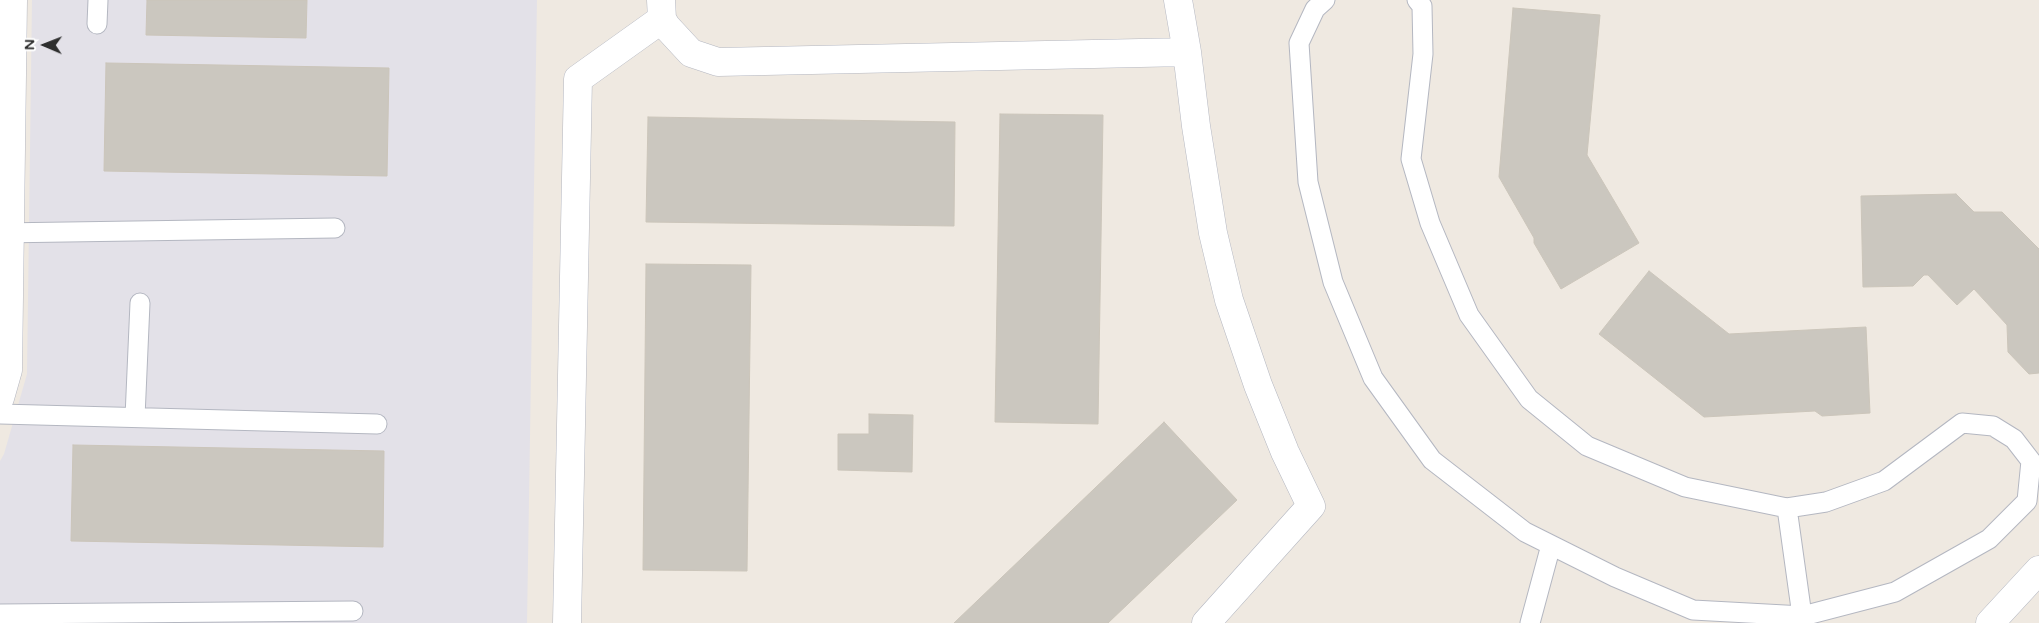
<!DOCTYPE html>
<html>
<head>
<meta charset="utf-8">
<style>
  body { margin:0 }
  #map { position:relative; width:2039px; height:623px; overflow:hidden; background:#efe9e1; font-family:"Varela Round",sans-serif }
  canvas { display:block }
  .north { position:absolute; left:20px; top:20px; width:50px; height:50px; -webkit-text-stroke:4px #fff; paint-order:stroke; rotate:271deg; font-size:14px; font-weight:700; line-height:20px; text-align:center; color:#2e2e2e }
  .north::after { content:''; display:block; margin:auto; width:18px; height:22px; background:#2e2e2e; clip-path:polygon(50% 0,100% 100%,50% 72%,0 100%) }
</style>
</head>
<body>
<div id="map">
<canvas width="2039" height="623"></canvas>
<div class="north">N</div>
</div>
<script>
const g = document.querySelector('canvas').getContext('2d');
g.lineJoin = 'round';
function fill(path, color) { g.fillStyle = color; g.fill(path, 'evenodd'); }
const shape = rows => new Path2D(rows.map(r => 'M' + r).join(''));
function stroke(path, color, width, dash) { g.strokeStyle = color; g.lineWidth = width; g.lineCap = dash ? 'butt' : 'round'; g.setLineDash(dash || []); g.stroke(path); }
fill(shape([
  [32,0,537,0,527,623,0,623,0,461,4,454,27,374]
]), '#e3e1e8');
const building = shape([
  [147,0,307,0,306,38,146,35,147,0],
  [1513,8,1600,15,1587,155,1639,243,1561,289,1534,243,1534,238,1499,177,1513,8],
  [106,63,389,68,387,176,104,171,106,63],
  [1000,114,1103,115,1098,424,995,422,1000,114],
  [648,117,955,122,954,226,646,222,648,117],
  [1956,194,1974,212,2002,212,2039,249,2039,373,2029,374,2008,352,2007,325,1974,289,1957,305,1928,275,1924,275,1913,286,1863,287,1861,196,1956,194],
  [646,264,751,265,747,571,643,570,646,264],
  [1649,271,1729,334,1866,327,1870,413,1822,416,1815,411,1704,417,1599,334,1649,271],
  [869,414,913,415,912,472,838,470,838,434,869,434,869,414],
  [1164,422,1237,500,1108,623,954,623,1164,422],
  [73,445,384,451,383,547,71,541,73,445]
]);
fill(building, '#cbc7bf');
stroke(building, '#cbc5ba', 1);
const service = shape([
  [1325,0,1315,9,1299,43,1308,182,1333,282,1373,378,1432,460,1525,532,1615,577,1693,610,1803,616,1895,592,1989,539,2027,501,2031,461,2014,439,1993,426,1962,423,1884,481,1826,502,1787,508,1685,487,1587,446,1529,399,1469,315,1430,223,1411,159,1423,54,1422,6,1417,0],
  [97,24,98,0],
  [0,233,335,228],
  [0,414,377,424],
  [135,417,140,303],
  [1787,508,1803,623],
  [0,614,353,611],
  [1530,623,1551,545]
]);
const minor = shape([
  [661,0,662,19,666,26,691,53,718,62,1187,52,1196,126,1213,233,1229,300,1258,385,1285,452,1311,506,1206,623],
  [1178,0,1187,52],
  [0,398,8,370,13,0],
  [567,623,578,79,662,19],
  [1990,623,2039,570]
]);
stroke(service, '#b4b7c1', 21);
stroke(minor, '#b4b7c1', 29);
stroke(service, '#fff', 19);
stroke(minor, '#fff', 28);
</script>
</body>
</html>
